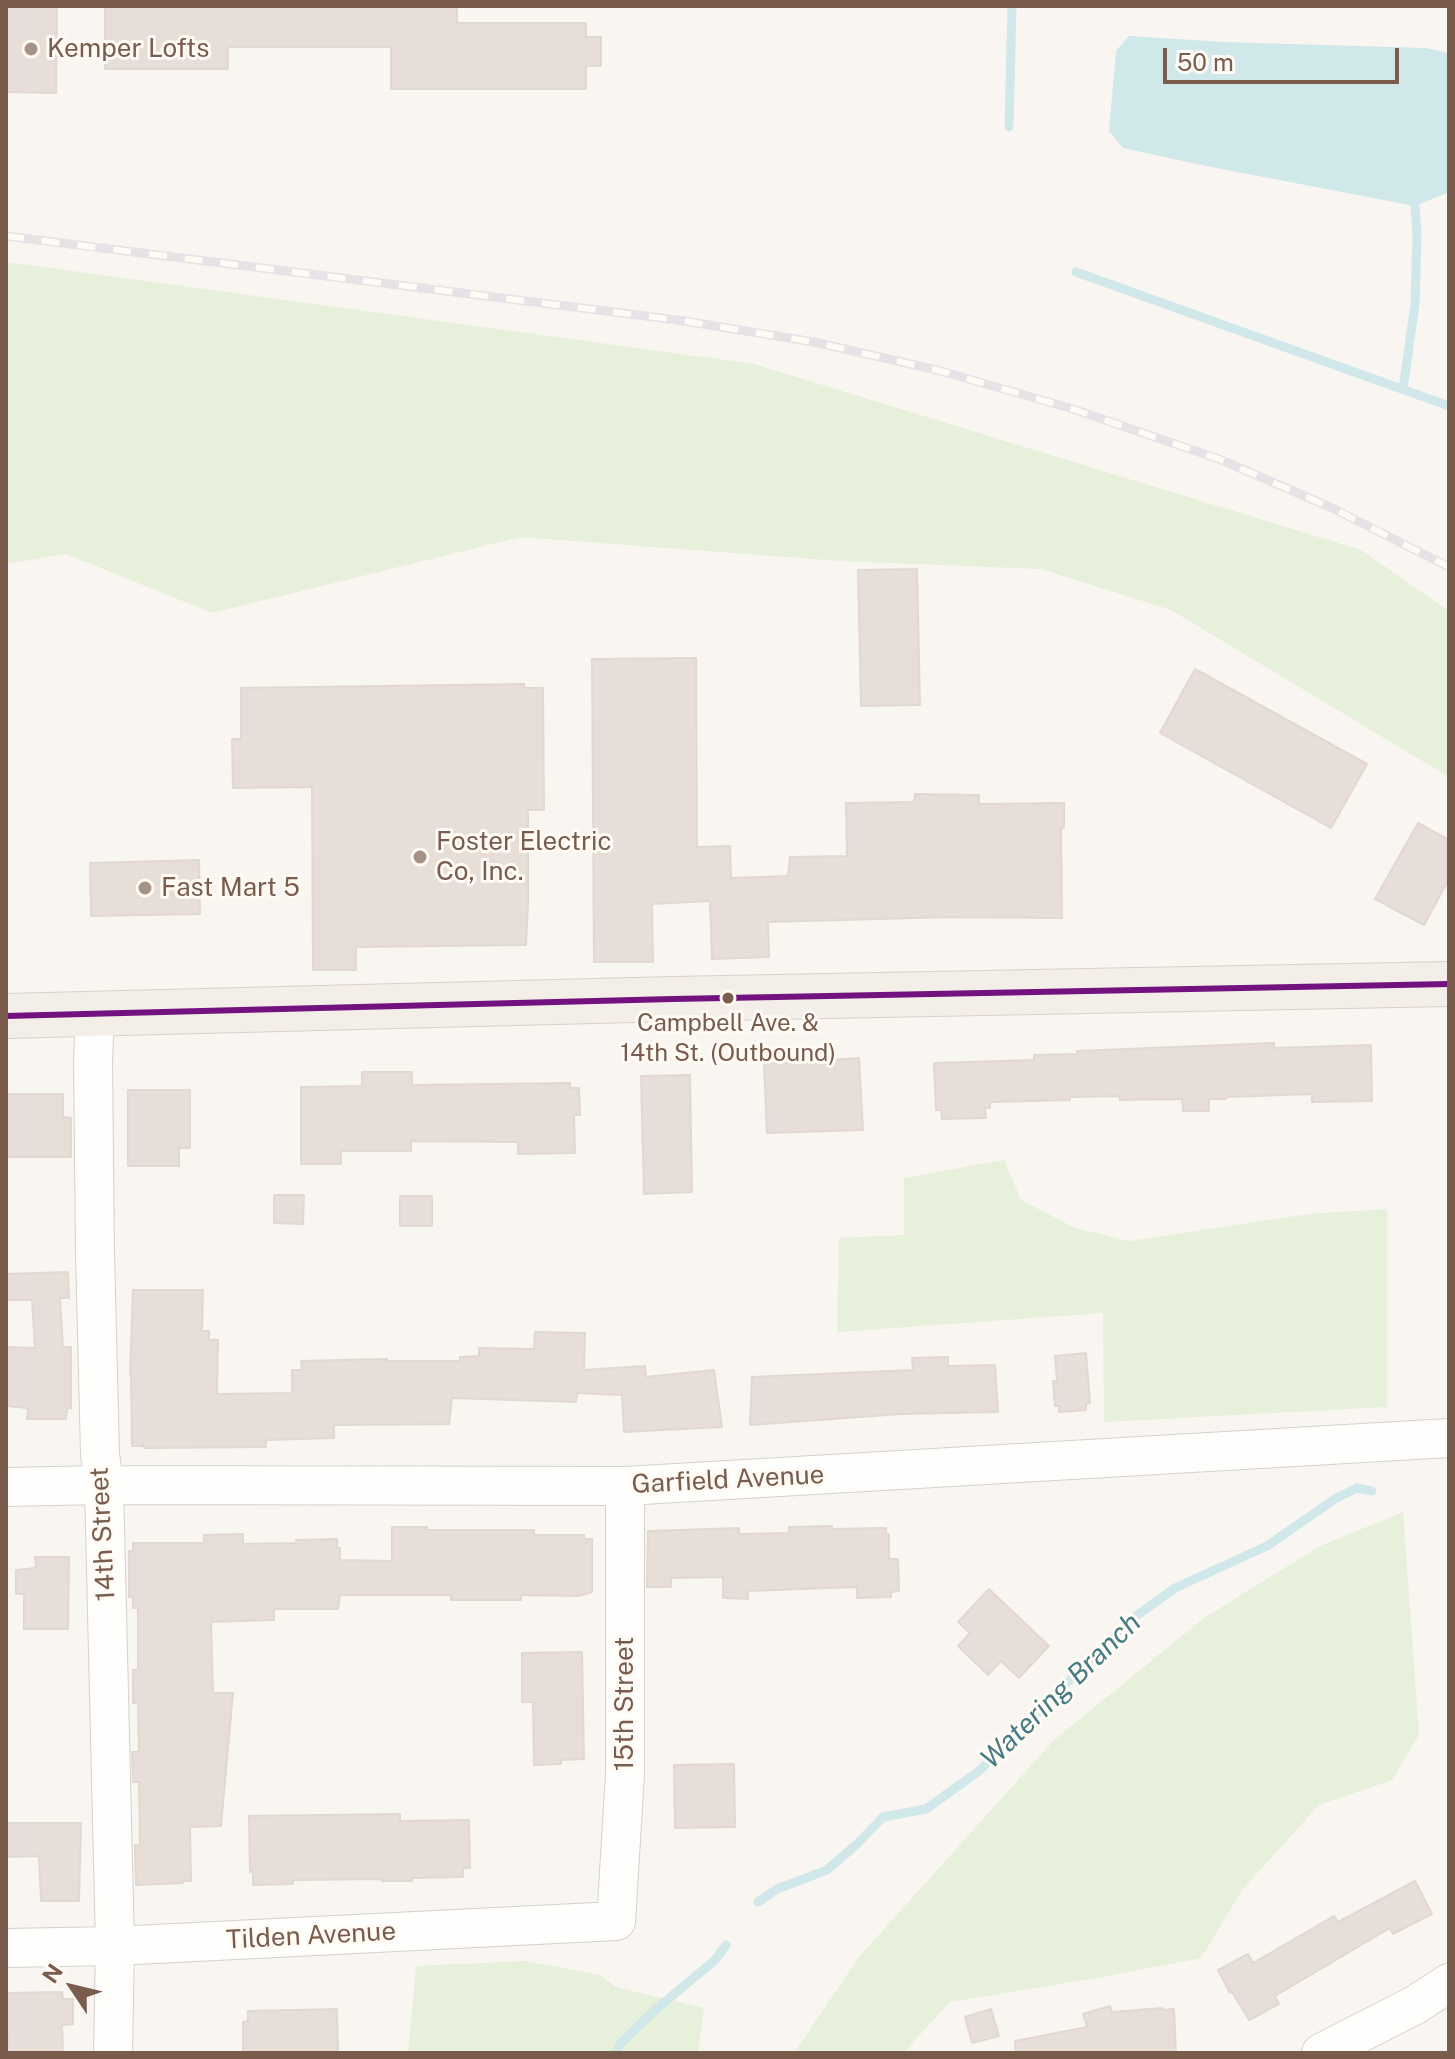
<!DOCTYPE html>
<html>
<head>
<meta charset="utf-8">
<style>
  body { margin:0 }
  #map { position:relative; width:1455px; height:2059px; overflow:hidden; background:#f9f5f0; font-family:"Public Sans",sans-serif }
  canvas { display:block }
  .frame { position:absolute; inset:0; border:8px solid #7a5c4d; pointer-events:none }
  .north { position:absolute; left:32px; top:1947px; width:80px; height:80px; -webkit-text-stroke:6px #fffaf3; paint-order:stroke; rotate:305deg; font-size:22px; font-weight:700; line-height:32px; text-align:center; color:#7a5c4d }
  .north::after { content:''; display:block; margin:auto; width:28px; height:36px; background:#7a5c4d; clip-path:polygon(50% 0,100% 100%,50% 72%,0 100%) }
  .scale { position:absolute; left:1163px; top:48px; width:236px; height:36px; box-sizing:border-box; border:4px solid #7a5c4d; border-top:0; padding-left:10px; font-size:24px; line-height:28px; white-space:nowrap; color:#7a5c4d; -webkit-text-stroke:6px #fffaf3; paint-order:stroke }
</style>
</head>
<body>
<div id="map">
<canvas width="1455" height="2059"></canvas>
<div class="frame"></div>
<div class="north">N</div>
<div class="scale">50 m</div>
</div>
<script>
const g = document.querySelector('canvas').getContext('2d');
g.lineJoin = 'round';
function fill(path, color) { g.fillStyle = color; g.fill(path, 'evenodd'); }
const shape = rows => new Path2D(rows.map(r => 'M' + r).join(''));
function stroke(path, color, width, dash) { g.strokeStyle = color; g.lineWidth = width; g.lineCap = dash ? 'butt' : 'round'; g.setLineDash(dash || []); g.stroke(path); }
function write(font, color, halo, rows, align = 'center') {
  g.font = font + ' "Public Sans",sans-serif'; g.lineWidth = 6; g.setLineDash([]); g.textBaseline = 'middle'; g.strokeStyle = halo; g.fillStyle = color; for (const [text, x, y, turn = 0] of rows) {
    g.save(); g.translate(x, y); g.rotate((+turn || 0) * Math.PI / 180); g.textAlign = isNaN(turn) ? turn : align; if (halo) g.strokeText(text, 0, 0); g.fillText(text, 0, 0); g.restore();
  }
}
fill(shape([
  [6,262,754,364,1361,550,1449,611,1449,777,1171,610,1041,569,839,561,521,537,212,613,66,554,6,564],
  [1004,1160,1021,1200,1075,1228,1129,1241,1309,1214,1387,1209,1387,1407,1104,1422,1103,1313,837,1332,839,1238,904,1235,904,1178],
  [1403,1512,1419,1735,1392,1780,1319,1805,1242,1890,1201,1958,1102,1977,950,2002,903,2053,794,2053,859,1957,1054,1740,1204,1618,1320,1546],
  [526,1961,600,1975,616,1987,704,2008,698,2053,408,2053,416,1966]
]), '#e7f0db');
fill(shape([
  [1129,36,1224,42,1425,48,1449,53,1449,191,1447,193,1415,206,1206,166,1123,148,1109,131,1116,51]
]), '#d0e8ea');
stroke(shape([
  [1009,127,1012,6],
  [1076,272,1449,406],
  [1403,389,1415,304,1417,234,1415,206],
  [758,1902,777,1889,827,1870,858,1843,883,1817,926,1809,979,1771,1129,1621,1175,1588,1267,1546,1335,1499,1357,1488,1372,1491],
  [616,2053,621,2043,655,2010,715,1960,726,1945]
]), '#d0e8ea', 9);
const building = shape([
  [6,6,57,6,56,93,6,92,6,6],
  [105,6,457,6,457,23,586,23,586,37,601,37,601,66,586,66,586,89,391,89,391,47,228,47,228,69,105,69,105,6],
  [917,569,920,705,861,706,858,570,917,569],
  [696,658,697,847,730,846,731,878,788,876,790,857,847,856,846,803,914,802,915,794,979,795,979,804,1064,803,1064,828,1061,827,1062,918,951,917,768,922,769,957,712,959,710,901,652,904,653,962,594,962,592,659,696,658],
  [1195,669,1367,764,1331,828,1160,733,1195,669],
  [524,684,524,688,543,688,544,810,528,810,528,904,526,945,356,947,356,970,313,970,312,787,233,788,232,739,241,739,241,688,524,684],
  [1418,823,1449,840,1449,879,1424,925,1375,899,1418,823],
  [199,860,200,914,91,916,90,863,199,860],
  [1274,1043,1274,1048,1371,1045,1372,1101,1312,1102,1312,1094,1226,1097,1226,1099,1209,1099,1209,1111,1183,1111,1182,1099,1120,1100,1120,1096,1070,1097,1070,1100,990,1102,990,1108,985,1108,986,1118,942,1119,941,1110,936,1110,934,1063,1034,1060,1034,1055,1077,1054,1077,1051,1274,1043],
  [859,1058,863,1130,767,1133,764,1064,859,1058],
  [362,1072,412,1072,412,1085,570,1083,570,1088,579,1088,580,1115,574,1115,575,1153,518,1154,518,1142,411,1141,411,1151,341,1151,341,1164,301,1164,301,1087,362,1086,362,1072],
  [690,1075,692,1192,644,1194,641,1076,690,1075],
  [128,1090,190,1090,190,1148,179,1148,179,1166,128,1166,128,1090],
  [6,1094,63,1094,63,1117,71,1118,71,1157,6,1157,6,1094],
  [274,1195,304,1195,303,1224,274,1223,274,1195],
  [400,1196,432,1196,432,1226,400,1226,400,1196],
  [68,1272,69,1298,60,1298,63,1347,71,1347,71,1408,67,1409,66,1419,27,1419,28,1408,6,1406,6,1347,35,1348,32,1300,6,1300,6,1274,68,1272],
  [133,1290,203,1290,202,1331,209,1331,209,1340,218,1340,217,1394,292,1393,292,1370,302,1370,301,1361,387,1359,387,1361,460,1361,460,1357,479,1356,479,1348,534,1349,535,1332,585,1333,584,1370,645,1366,646,1377,714,1370,722,1427,624,1432,622,1395,577,1393,576,1402,452,1398,449,1424,334,1425,334,1438,266,1440,266,1447,144,1448,144,1446,132,1446,131,1374,130,1374,133,1290],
  [1086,1353,1090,1403,1086,1404,1086,1410,1059,1412,1059,1406,1055,1406,1053,1381,1057,1381,1055,1356,1086,1353],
  [948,1357,948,1366,995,1365,998,1412,901,1414,750,1425,752,1377,913,1370,912,1358,948,1357],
  [832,1526,832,1529,886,1528,886,1534,889,1534,889,1559,898,1559,899,1591,891,1592,891,1597,857,1598,857,1587,748,1591,748,1599,723,1598,723,1577,671,1578,671,1587,647,1587,648,1531,739,1528,739,1534,789,1533,789,1527,832,1526],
  [392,1527,427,1527,427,1530,534,1530,534,1535,584,1535,584,1539,592,1539,592,1592,579,1596,521,1595,521,1600,451,1600,451,1595,340,1595,338,1609,274,1609,274,1620,211,1622,213,1693,233,1693,221,1826,190,1827,191,1881,183,1881,183,1883,136,1885,135,1845,140,1845,139,1782,133,1782,132,1752,139,1752,138,1703,133,1703,133,1670,138,1670,138,1608,133,1608,133,1597,129,1597,129,1551,133,1551,133,1543,204,1543,204,1535,243,1534,243,1544,296,1543,296,1540,337,1539,337,1548,340,1548,340,1560,392,1561,392,1527],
  [35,1557,69,1557,68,1629,24,1629,24,1594,16,1594,16,1570,36,1568,35,1557],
  [989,1589,1049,1646,1019,1678,1001,1661,988,1675,958,1646,970,1633,958,1622,989,1589],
  [582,1652,584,1759,561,1760,561,1764,534,1765,533,1702,522,1702,522,1653,582,1652],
  [734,1764,735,1827,675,1828,674,1765,734,1764],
  [400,1814,400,1821,469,1820,470,1868,463,1868,463,1877,412,1878,412,1881,382,1881,382,1879,293,1880,293,1884,253,1885,253,1871,250,1872,249,1816,400,1814],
  [6,1823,81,1823,79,1901,41,1901,39,1856,6,1857,6,1823],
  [1415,1881,1432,1914,1393,1934,1390,1928,1275,1996,1279,2004,1249,2020,1232,1992,1230,1993,1218,1970,1248,1954,1253,1963,1334,1916,1338,1922,1415,1881],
  [62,1992,63,1999,73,1999,73,2024,62,2025,63,2053,8,2053,7,1993,62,1992],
  [1110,2006,1112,2012,1162,2008,1162,2010,1174,2009,1176,2053,1016,2053,1015,2041,1087,2027,1083,2014,1110,2006],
  [337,2009,338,2053,243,2053,243,2022,248,2021,248,2011,337,2009],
  [991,2009,999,2036,972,2043,965,2017,991,2009]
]);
fill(building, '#e6ded7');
stroke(building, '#e2d8d2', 2);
const minor = shape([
  [95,1015,93,1060,95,1253,100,1454,104,1485,115,1946,113,2053],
  [6,1487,104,1485,625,1486,1449,1438],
  [6,1948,115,1946,616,1921,625,1775,625,1486],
  [1321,2053,1415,2005,1449,1983]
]);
const major = shape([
  [6,1016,673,999,1449,984]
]);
stroke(minor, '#d7d1cb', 40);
stroke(major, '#dad1cc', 46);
stroke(minor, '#fefefd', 38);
stroke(major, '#f3eee8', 44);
const rail = shape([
  [6,236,678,320,814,342,941,371,1073,409,1219,459,1332,508,1449,567]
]);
stroke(rail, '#e6e3e7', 9);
stroke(rail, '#fffaf3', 6, [18]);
stroke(shape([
  [6,1016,673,999,1449,984]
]), '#72127e', 6);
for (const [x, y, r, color] of [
  [31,49,8,"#a69286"],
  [420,857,8,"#a69286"],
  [145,888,8,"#a69286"],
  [728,998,7,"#7a5c4d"]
]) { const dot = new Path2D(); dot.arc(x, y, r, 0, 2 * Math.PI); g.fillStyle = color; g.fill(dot); stroke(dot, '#fffaf3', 3); }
write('24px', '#7a5c4d', '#fffaf3', [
  ["Campbell Ave. &",728,1024],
  ["14th St. (Outbound)",728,1054]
]);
write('26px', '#7a5c4d', '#fffaf3', [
  ["Kemper Lofts",47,49],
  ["Foster Electric",436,842],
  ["Co, Inc.",436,872],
  ["Fast Mart 5",161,888]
], 'left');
write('26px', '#7a5c4d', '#fffaf3', [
  ["Garfield Avenue",728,1480,-3],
  ["14th Street",103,1534,-93],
  ["15th Street",625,1704,-90],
  ["Tilden Avenue",311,1936,-3]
]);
write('italic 28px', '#437c86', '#fffaf3', [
  ["Watering Branch",1061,1691,-44]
]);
</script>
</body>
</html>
